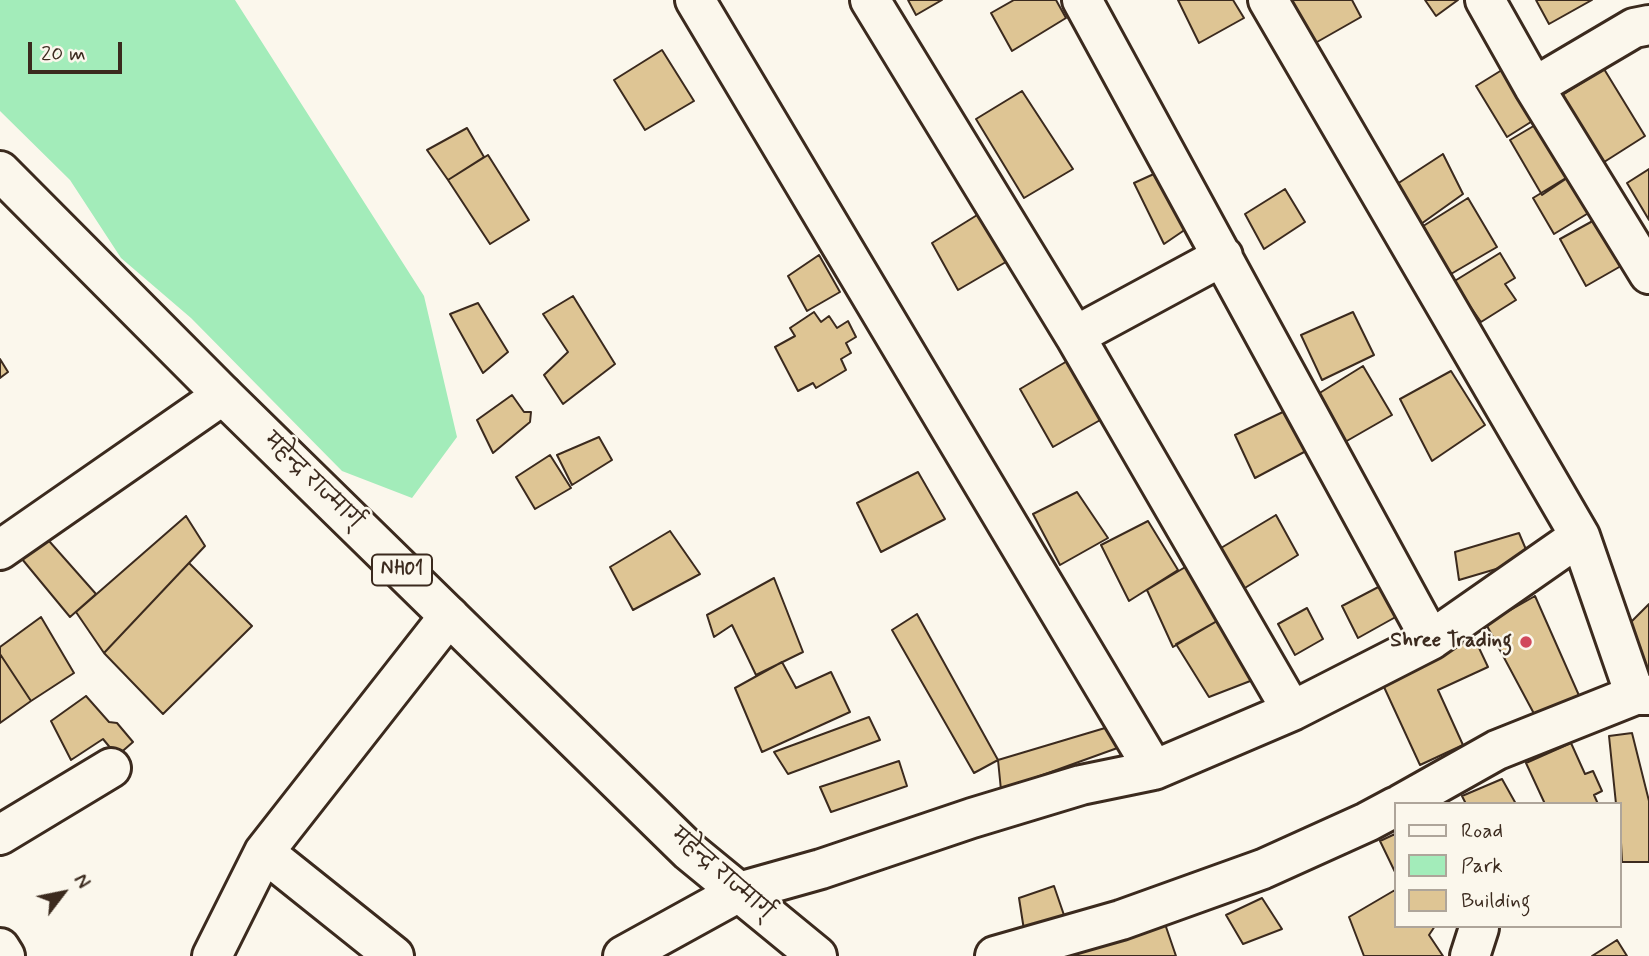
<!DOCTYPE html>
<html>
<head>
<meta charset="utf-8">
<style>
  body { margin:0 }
  #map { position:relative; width:1649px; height:956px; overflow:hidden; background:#fbf7ec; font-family:Mynerve,sans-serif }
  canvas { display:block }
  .legend { position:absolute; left:1394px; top:802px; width:228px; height:126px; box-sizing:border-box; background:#fbf7ec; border:2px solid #aea59a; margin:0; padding:9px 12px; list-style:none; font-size:21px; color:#3b2a1e }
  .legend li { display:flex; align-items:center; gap:14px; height:35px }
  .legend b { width:35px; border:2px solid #aea59a }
  .north { position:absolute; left:28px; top:858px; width:70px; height:70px; -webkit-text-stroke:5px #fbf7ec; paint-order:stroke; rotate:58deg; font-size:19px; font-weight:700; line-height:28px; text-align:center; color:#3b2a1e }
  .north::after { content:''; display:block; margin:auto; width:24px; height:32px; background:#3b2a1e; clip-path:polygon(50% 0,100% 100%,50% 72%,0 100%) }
  .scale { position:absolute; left:28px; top:42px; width:94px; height:32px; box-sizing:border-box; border:4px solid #3b2a1e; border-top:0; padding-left:9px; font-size:21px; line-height:24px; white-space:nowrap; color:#3b2a1e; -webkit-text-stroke:5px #fbf7ec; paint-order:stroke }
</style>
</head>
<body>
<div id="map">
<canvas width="1649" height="956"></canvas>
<ul class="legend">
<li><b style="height:9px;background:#fbf7ec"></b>Road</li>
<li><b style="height:19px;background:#a3ecba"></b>Park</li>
<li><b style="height:19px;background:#dec594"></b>Building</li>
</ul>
<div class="north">N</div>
<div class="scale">20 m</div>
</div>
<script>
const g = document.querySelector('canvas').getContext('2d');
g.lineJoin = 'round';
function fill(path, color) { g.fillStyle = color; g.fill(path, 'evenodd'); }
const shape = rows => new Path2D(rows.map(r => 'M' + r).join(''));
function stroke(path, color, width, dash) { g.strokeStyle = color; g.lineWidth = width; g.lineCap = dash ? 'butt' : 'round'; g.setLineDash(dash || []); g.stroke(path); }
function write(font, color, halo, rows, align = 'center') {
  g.font = font + ' Mynerve,"Playpen Sans Deva",sans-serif'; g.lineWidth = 5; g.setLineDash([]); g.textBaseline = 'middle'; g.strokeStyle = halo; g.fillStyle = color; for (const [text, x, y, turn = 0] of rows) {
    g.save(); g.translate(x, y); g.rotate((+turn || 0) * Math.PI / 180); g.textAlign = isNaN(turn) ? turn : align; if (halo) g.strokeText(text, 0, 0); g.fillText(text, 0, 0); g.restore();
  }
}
fill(shape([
  [0,0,235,0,424,296,457,437,412,498,342,471,191,318,121,258,70,180,0,111]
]), '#a3ecba');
const building = shape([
  [908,0,942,0,916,15,908,0],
  [1014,0,1056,0,1066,18,1012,51,991,13,1014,0],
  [1178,0,1233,0,1244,18,1199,43,1178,0],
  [1287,0,1352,0,1361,17,1310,46,1287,0],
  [1425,0,1458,0,1436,16,1425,0],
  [1536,0,1592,0,1549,24,1536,0],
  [662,50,694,101,645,130,614,80,662,50],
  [1510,65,1542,115,1507,137,1476,86,1510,65],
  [1604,69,1645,136,1601,164,1559,97,1604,69],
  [1022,91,1073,169,1024,198,976,119,1022,91],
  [1547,118,1579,170,1542,195,1510,140,1547,118],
  [467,128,484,157,448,180,427,150,467,128],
  [1443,154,1463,194,1421,224,1394,186,1443,154],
  [488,155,529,220,490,244,448,180,488,155],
  [1649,169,1649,220,1627,183,1649,169],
  [1579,170,1600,206,1554,234,1533,198,1579,170],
  [1156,173,1186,229,1164,244,1134,183,1156,173],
  [1285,189,1305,222,1264,249,1245,214,1285,189],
  [1468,198,1497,247,1439,281,1412,233,1468,198],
  [982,212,1011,259,958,290,932,243,982,212],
  [1609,212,1635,258,1586,286,1560,239,1609,212],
  [1500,253,1515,278,1505,284,1516,300,1481,322,1453,282,1500,253],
  [819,255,840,292,807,311,788,276,819,255],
  [573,296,615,364,563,404,544,375,568,352,543,314,573,296],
  [478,303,508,352,483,373,450,314,478,303],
  [814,312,821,322,829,316,837,328,848,321,856,337,846,343,851,353,841,359,846,370,816,388,813,383,798,391,775,347,795,336,790,328,814,312],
  [1353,312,1374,355,1322,380,1301,335,1353,312],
  [1074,357,1109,415,1053,447,1020,389,1074,357],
  [0,359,8,372,0,378,0,359],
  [1363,366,1392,415,1345,442,1318,394,1363,366],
  [1451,371,1485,425,1432,461,1400,399,1451,371],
  [512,395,524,412,531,412,530,422,493,453,477,420,512,395],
  [1285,411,1306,451,1255,478,1235,435,1285,411],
  [599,437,612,460,572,485,557,455,599,437],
  [550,455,571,488,535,509,516,477,550,455],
  [918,472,945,519,881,552,857,503,918,472],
  [1077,492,1108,538,1060,565,1033,514,1077,492],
  [1276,515,1298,555,1240,591,1221,548,1276,515],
  [186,516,205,546,104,653,76,612,186,516],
  [1148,521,1178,570,1129,601,1101,545,1148,521],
  [670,531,700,574,633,610,610,567,670,531],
  [42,533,96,594,70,617,17,553,42,533],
  [1519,533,1530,559,1459,580,1455,552,1519,533],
  [189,563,252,626,163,714,104,653,189,563],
  [1192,563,1224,617,1173,647,1147,590,1192,563],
  [774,578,803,652,756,675,732,625,714,637,707,615,774,578],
  [1386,583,1401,614,1358,638,1342,606,1386,583],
  [1535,596,1581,700,1539,723,1486,624,1535,596],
  [1649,604,1649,676,1624,629,1649,604],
  [1307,608,1323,639,1295,655,1278,624,1307,608],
  [917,614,998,760,974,773,892,630,917,614],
  [41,617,74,673,31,701,0,654,0,647,41,617],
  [1224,617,1258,678,1209,697,1176,644,1224,617],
  [1471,631,1488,667,1438,690,1463,745,1420,765,1378,674,1471,631],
  [0,654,31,701,0,723,0,654],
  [782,662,796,688,831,672,850,712,762,752,735,688,782,662],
  [86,696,109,722,117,723,133,742,117,756,103,739,71,760,51,721,86,696],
  [869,717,880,740,788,774,774,752,869,717],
  [1115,725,1123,746,1001,790,998,760,1115,725],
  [1632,733,1649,801,1649,862,1622,862,1619,804,1616,804,1609,736,1632,733],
  [1571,743,1585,774,1593,771,1602,791,1594,795,1598,804,1545,804,1526,763,1571,743],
  [899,761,907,786,831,812,820,787,899,761],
  [1502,779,1516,804,1466,804,1462,796,1502,779],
  [1395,834,1395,872,1380,841,1395,834],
  [1054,886,1065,918,1024,930,1019,898,1054,886],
  [1395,890,1395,926,1435,926,1429,935,1443,956,1364,956,1349,917,1395,890],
  [1262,898,1282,929,1243,944,1226,915,1262,898],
  [1164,921,1176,956,1072,956,1071,951,1164,921],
  [1617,940,1627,956,1592,956,1617,940]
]);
fill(building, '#dec594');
stroke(building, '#3b2a1e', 2);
const minor = shape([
  [870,0,1075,336,1292,711,1154,770],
  [1082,0,1431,640],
  [1268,0,1580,536,1635,695],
  [1485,0,1534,87,1649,274],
  [1534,87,1634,28,1649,25],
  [1075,336,1223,256],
  [0,550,223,395],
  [1292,711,1431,640,1580,536],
  [1401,804,1497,750,1635,695,1649,695],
  [0,835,111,768],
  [264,852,394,956],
  [0,948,5,956],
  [212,956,264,852,449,616],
  [623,956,739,892,821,869,972,818,1081,785,1154,770,695,0],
  [995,956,1121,920,1263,869,1367,822,1395,807],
  [1470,956,1479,928]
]);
const trunk = shape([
  [0,171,223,395,689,851,817,956]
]);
stroke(minor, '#3b2a1e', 44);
stroke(trunk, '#3b2a1e', 44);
stroke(minor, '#fbf7ec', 38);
stroke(trunk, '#fbf7ec', 38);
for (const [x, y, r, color] of [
  [1526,642,7,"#d1495b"]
]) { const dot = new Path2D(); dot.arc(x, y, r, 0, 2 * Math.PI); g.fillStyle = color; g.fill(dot); stroke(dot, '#fbf7ec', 2.5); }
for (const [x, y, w] of [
  [402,570,60]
]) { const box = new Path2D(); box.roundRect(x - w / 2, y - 15.5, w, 31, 5); g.fillStyle = '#fbf7ec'; g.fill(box); stroke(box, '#3b2a1e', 2); }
write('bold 19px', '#3b2a1e', null, [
  ["NH01",402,570]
]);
write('21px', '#3b2a1e', '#fbf7ec', [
  ["महेन्द्र राज्मार्ग्",312,482,44],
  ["महेन्द्र राज्मार्ग्",721,875,41]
]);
write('bold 21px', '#3b2a1e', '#fbf7ec', [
  ["Shree Trading",1512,642]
], 'right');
</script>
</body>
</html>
